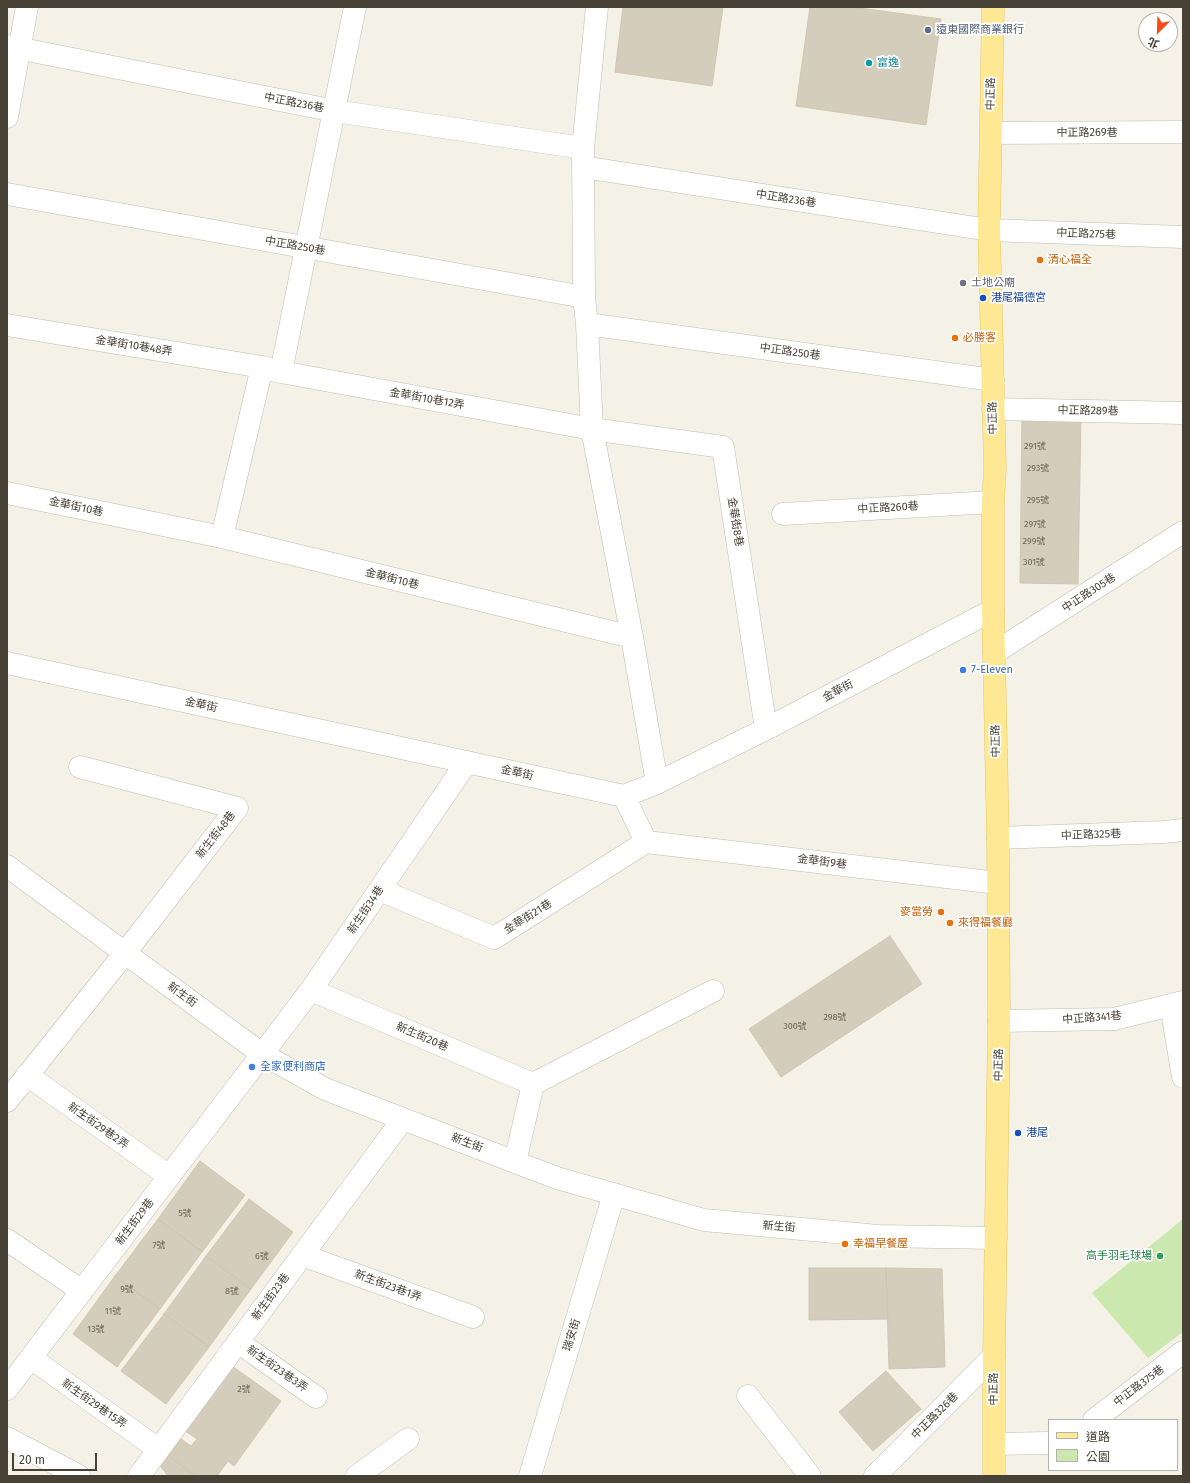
<!DOCTYPE html>
<html>
<head>
<meta charset="utf-8">
<style>
  body { margin:0 }
  #map { position:relative; width:1190px; height:1483px; overflow:hidden; background:#f4f1e7; font-family:"Fira Sans","Noto Sans TC",sans-serif }
  canvas { display:block }
  .frame { position:absolute; inset:0; border:8px solid #474136; pointer-events:none }
  .legend { position:absolute; left:1048px; top:1419px; width:130px; height:52px; box-sizing:border-box; background:#fff; border:1px solid #b5b3af; margin:0; padding:5px 7px; list-style:none; font-size:12px; color:#474136 }
  .legend li { display:flex; align-items:center; gap:8px; height:20px }
  .legend b { width:20px; border:1px solid #b5b3af }
  .north { position:absolute; left:1138px; top:12px; width:40px; height:40px; box-sizing:border-box; background:#fff; border:1px solid #b5b3af; border-radius:50%; rotate:203deg; font-size:11px; font-weight:700; line-height:16px; text-align:center; color:#474136 }
  .north::after { content:''; display:block; margin:auto; width:14px; height:18px; background:#fc4815; clip-path:polygon(50% 0,100% 100%,50% 72%,0 100%) }
  .scale { position:absolute; left:12px; top:1453px; width:85px; height:18px; box-sizing:border-box; border:2px solid #474136; border-top:0; padding-left:5px; font-size:12px; line-height:14px; white-space:nowrap; color:#474136; -webkit-text-stroke:3px #fff; paint-order:stroke }
</style>
</head>
<body>
<div id="map">
<canvas width="1190" height="1483"></canvas>
<div class="frame"></div>
<ul class="legend">
<li><b style="height:5px;background:#ffe894"></b>道路</li>
<li><b style="height:11px;background:#cbe8af"></b>公園</li>
</ul>
<div class="north">北</div>
<div class="scale">20 m</div>
</div>
<script>
const g = document.querySelector('canvas').getContext('2d');
g.lineJoin = 'round';
function fill(path, color) { g.fillStyle = color; g.fill(path, 'evenodd'); }
const shape = rows => new Path2D(rows.map(r => 'M' + r).join(''));
function stroke(path, color, width, dash) { g.strokeStyle = color; g.lineWidth = width; g.lineCap = dash ? 'butt' : 'round'; g.setLineDash(dash || []); g.stroke(path); }
function write(font, color, halo, rows, align = 'center') {
  g.font = font + ' "Fira Sans","Noto Sans TC",sans-serif'; g.lineWidth = 3.5; g.setLineDash([]); g.textBaseline = 'middle'; g.strokeStyle = halo; g.fillStyle = color; for (const [text, x, y, turn = 0] of rows) {
    g.save(); g.translate(x, y); g.rotate((+turn || 0) * Math.PI / 180); g.textAlign = isNaN(turn) ? turn : align; if (halo) g.strokeText(text, 0, 0); g.fillText(text, 0, 0); g.restore();
  }
}
fill(shape([
  [1183,1219,1183,1332,1148,1358,1092,1293]
]), '#cbe8af');
const building = shape([
  [623,7,723,7,712,86,615,72,623,7],
  [810,7,852,7,941,19,926,125,796,106,810,7],
  [1022,414,1081,415,1078,584,1020,583,1022,414],
  [890,936,922,984,781,1077,749,1029,890,936],
  [200,1161,245,1195,202,1252,158,1219,200,1161],
  [249,1199,293,1232,251,1289,206,1256,249,1199],
  [158,1219,202,1252,160,1309,115,1276,158,1219],
  [206,1256,251,1289,209,1347,164,1314,206,1256],
  [809,1268,886,1268,888,1319,809,1320,809,1268],
  [886,1268,942,1269,945,1367,889,1369,886,1268],
  [115,1276,160,1309,117,1367,73,1334,115,1276],
  [164,1314,209,1347,166,1404,121,1371,164,1314],
  [225,1361,281,1401,234,1466,228,1461,217,1476,196,1476,165,1453,177,1436,191,1446,197,1439,178,1426,225,1361],
  [886,1371,921,1409,873,1451,839,1412,886,1371],
  [165,1453,196,1476,168,1476,158,1463,165,1453]
]);
fill(building, '#d5cdbc');
stroke(building, '#d0c6af', 1);
const minor = shape([
  [597,7,583,148,584,297,587,324,592,429,632,637],
  [7,46,335,111,583,148],
  [7,117,27,7],
  [991,133,1183,132],
  [583,167,989,230,1183,237],
  [7,194,584,297],
  [587,324,993,380],
  [7,325,262,367,281,372,592,429,723,447,766,729],
  [281,372,355,7],
  [993,409,1183,413],
  [7,493,222,537,632,637,657,783],
  [783,514,993,502],
  [222,537,262,367],
  [994,653,1183,532],
  [7,663,624,796,657,783,766,729,993,610],
  [624,796,646,842],
  [998,838,1164,832,1183,830],
  [646,842,998,883],
  [7,866,262,1054,325,1089,515,1162,557,1178,704,1220,878,1236,996,1238],
  [380,890,494,938,646,842],
  [311,990,533,1084,713,991],
  [1171,1005,1183,1077],
  [999,1021,1114,1019,1183,1002],
  [27,1075,169,1176],
  [7,1101,125,953,237,808,80,767],
  [515,1162,533,1084],
  [7,1240,82,1291],
  [302,1255,473,1317],
  [238,1342,316,1397],
  [31,1358,158,1449],
  [7,1389,311,990,467,762],
  [748,1396,810,1476],
  [1094,1420,1183,1352],
  [7,1438,79,1476],
  [995,1444,1049,1443],
  [139,1476,403,1119],
  [357,1476,408,1439],
  [530,1476,614,1194],
  [875,1476,994,1356]
]);
const major = shape([
  [993,7,989,230,995,469,993,502,993,610,998,838,999,1021,994,1356,994,1476]
]);
stroke(minor, '#c2bcac', 23);
stroke(major, '#e5c763', 23);
stroke(minor, '#fff', 22);
stroke(major, '#ffe894', 22);
for (const [x, y, r, color] of [
  [928,30,4,"#5c6f8a"],
  [869,63,4,"#0f9aa8"],
  [1040,260,4,"#e8710a"],
  [963,283,4,"#6b7280"],
  [983,298,4,"#1a4fb4"],
  [955,338,4,"#e8710a"],
  [963,670,4,"#3f7fe0"],
  [941,912,4,"#e8710a"],
  [950,923,4,"#e8710a"],
  [252,1067,4,"#3f7fe0"],
  [1018,1133,4,"#1a4fb4"],
  [845,1244,4,"#e8710a"],
  [1160,1256,4,"#2e9e5b"]
]) { const dot = new Path2D(); dot.arc(x, y, r, 0, 2 * Math.PI); g.fillStyle = color; g.fill(dot); stroke(dot, '#fff', 1.5); }
write('9px', '#6a6458', null, [
  ["291號",1035,446],
  ["293號",1038,468],
  ["295號",1038,500],
  ["297號",1035,524],
  ["299號",1034,541],
  ["301號",1034,562],
  ["298號",835,1017],
  ["300號",795,1026],
  ["5號",185,1213],
  ["7號",159,1245],
  ["6號",262,1256],
  ["9號",127,1289],
  ["8號",232,1291],
  ["11號",113,1311],
  ["13號",96,1329],
  ["2號",244,1389]
]);
write('11px', '#4e5e75', '#fff', [
  ["遠東國際商業銀行",936,30]
], 'left');
write('11px', '#0d838f', '#fff', [
  ["富逸",877,63]
], 'left');
write('11px', '#474136', '#fff', [
  ["中正路",991,94,-89],
  ["中正路236巷",294,103,11],
  ["中正路269巷",1087,133],
  ["中正路236巷",786,199,9],
  ["中正路275巷",1086,234,2],
  ["中正路250巷",295,246,10],
  ["金華街10巷48弄",134,346,9],
  ["中正路250巷",790,352,8],
  ["金華街10巷12弄",427,399,10],
  ["中正路289巷",1088,411,1],
  ["中正路",993,418,-91],
  ["金華街10巷",76,507,12],
  ["中正路260巷",888,508,-3],
  ["金華街8巷",735,522,81],
  ["金華街10巷",392,579,14],
  ["中正路305巷",1089,593,-33],
  ["金華街",838,691,-28],
  ["金華街",201,705,12],
  ["中正路",996,741,-91],
  ["金華街",517,773,12],
  ["新生街48巷",216,835,-52],
  ["中正路325巷",1091,835,-2],
  ["金華街9巷",822,862,7],
  ["新生街34巷",366,910,-56],
  ["金華街21巷",528,917,-32],
  ["新生街",182,995,36],
  ["中正路341巷",1092,1018,-4],
  ["新生街20巷",422,1037,23],
  ["中正路",999,1065,-89],
  ["新生街29巷2弄",98,1126,35],
  ["新生街",467,1143,21],
  ["新生街29巷",135,1222,-53],
  ["新生街",779,1227,5],
  ["新生街23巷1弄",388,1286,20],
  ["新生街23巷",271,1297,-54],
  ["瑞安街",572,1335,-73],
  ["新生街23巷3弄",277,1369,35],
  ["中正路375巷",1139,1386,-37],
  ["中正路",994,1389,-90],
  ["新生街29巷15弄",94,1404,35],
  ["中正路326巷",935,1416,-45]
]);
write('11px', '#c56008', '#fff', [
  ["清心福全",1048,260],
  ["必勝客",963,338],
  ["麥當勞",933,912,"right"],
  ["來得福餐廳",958,923],
  ["幸福早餐屋",853,1244]
], 'left');
write('11px', '#5b616d', '#fff', [
  ["土地公廟",971,283]
], 'left');
write('11px', '#164399', '#fff', [
  ["港尾福德宮",991,298],
  ["港尾",1026,1133]
], 'left');
write('11px', '#366cbe', '#fff', [
  ["7-Eleven",971,670],
  ["全家便利商店",260,1067]
], 'left');
write('11px', '#27864d', '#fff', [
  ["高手羽毛球場",1152,1256]
], 'right');
</script>
</body>
</html>
